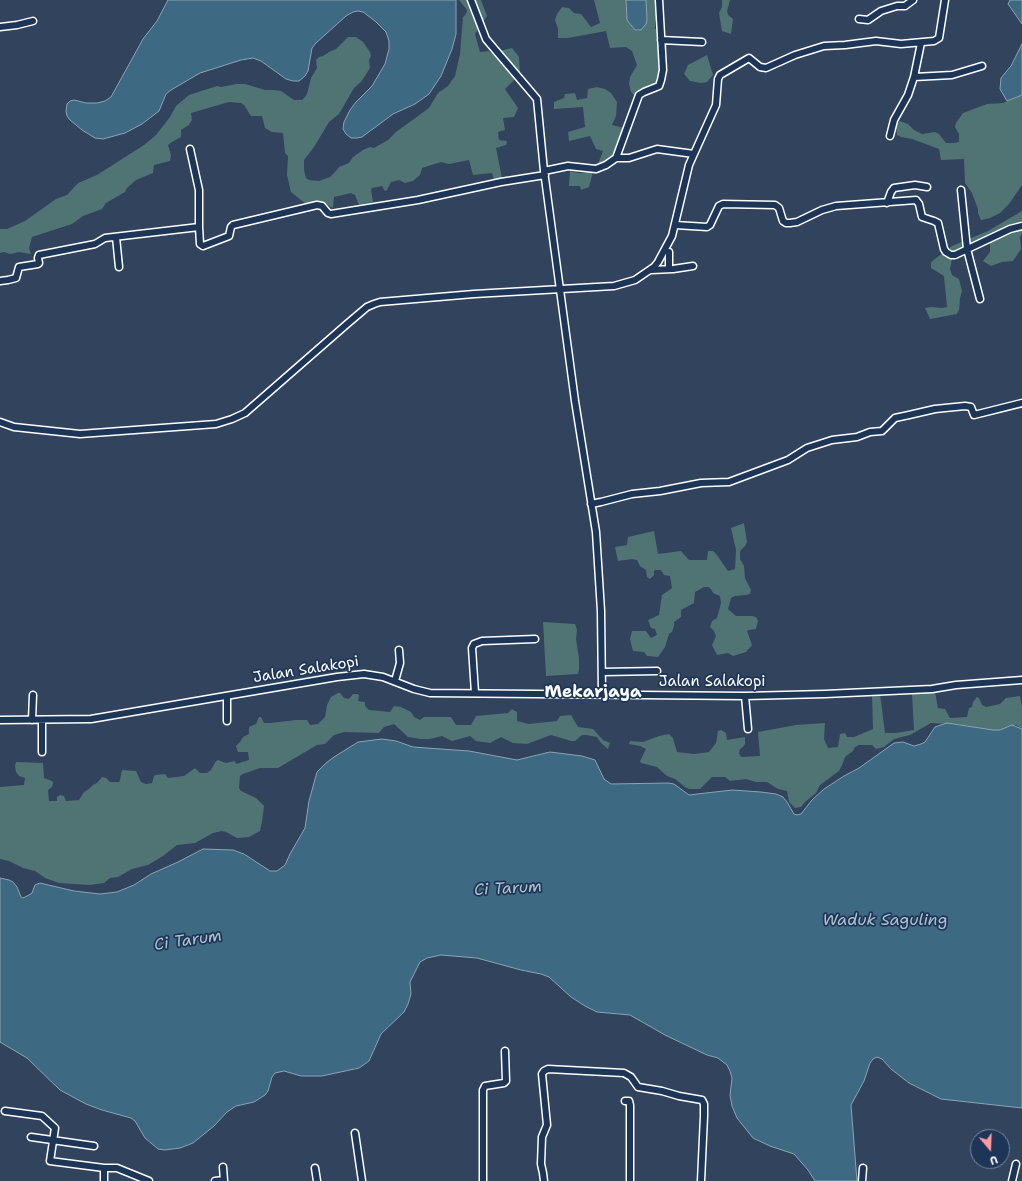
<!DOCTYPE html>
<html>
<head>
<meta charset="utf-8">
<style>
  body { margin:0 }
  #map { position:relative; width:1022px; height:1181px; overflow:hidden; background:#32435d; font-family:"Shantell Sans",sans-serif }
  canvas { display:block }
  .north { position:absolute; left:970px; top:1129px; width:40px; height:40px; box-sizing:border-box; background:#1d3557; border:1px solid #77869a; border-radius:50%; rotate:161deg; font-size:11px; font-weight:700; line-height:16px; text-align:center; color:#fff }
  .north::after { content:''; display:block; margin:auto; width:14px; height:18px; background:#ff9aa2; clip-path:polygon(50% 0,100% 100%,50% 72%,0 100%) }
</style>
</head>
<body>
<div id="map">
<canvas width="1022" height="1181"></canvas>
<div class="north">U</div>
</div>
<script>
const g = document.querySelector('canvas').getContext('2d');
g.lineJoin = 'round';
function fill(path, color) { g.fillStyle = color; g.fill(path, 'evenodd'); }
const shape = rows => new Path2D(rows.map(r => 'M' + r).join(''));
function stroke(path, color, width, dash) { g.strokeStyle = color; g.lineWidth = width; g.lineCap = dash ? 'butt' : 'round'; g.setLineDash(dash || []); g.stroke(path); }
function write(font, color, halo, rows, align = 'center') {
  g.font = font + ' "Shantell Sans",sans-serif'; g.lineWidth = 3.5; g.setLineDash([]); g.textBaseline = 'middle'; g.strokeStyle = halo; g.fillStyle = color; for (const [text, x, y, turn = 0] of rows) {
    g.save(); g.translate(x, y); g.rotate((+turn || 0) * Math.PI / 180); g.textAlign = isNaN(turn) ? turn : align; if (halo) g.strokeText(text, 0, 0); g.fillText(text, 0, 0); g.restore();
  }
}
fill(shape([
  [459,0,481,0,487,16,475,34,480,52,489,51,491,53,512,48,519,57,520,74,505,89,518,108,514,117,503,118,505,130,498,132,499,140,507,141,506,145,496,148,502,178,494,180,492,173,473,175,469,160,449,164,441,162,422,168,420,175,413,181,405,183,399,180,391,182,387,190,385,191,382,186,372,188,371,190,373,202,359,205,355,195,351,193,334,197,333,208,320,201,306,204,291,192,287,175,288,156,285,153,283,133,272,132,265,128,262,116,251,116,244,105,241,103,229,102,191,113,192,120,189,125,181,130,181,137,172,142,168,145,171,155,170,161,154,165,153,173,136,180,127,188,125,192,106,203,102,209,83,216,72,224,32,237,29,248,31,254,19,252,10,254,4,252,0,253,0,229,7,229,25,221,56,199,67,195,78,183,97,175,144,145,156,135,170,117,176,106,189,95,217,86,221,87,237,84,245,84,265,90,273,90,281,91,294,100,302,100,305,97,307,94,311,78,317,68,316,60,319,57,323,56,329,52,336,49,348,37,356,37,363,42,370,52,371,56,369,60,370,68,361,82,354,88,339,114,329,122,314,147,304,160,304,170,306,178,309,180,319,181,330,177,336,171,339,167,349,163,353,157,363,150,370,147,374,148,388,140,396,132,429,108,438,93,448,86,455,76,460,54,463,17,466,14,467,10],
  [594,0,626,0,626,15,630,24,635,30,638,31,643,28,647,20,646,0,657,0,657,20,655,21,655,29,659,29,660,76,658,82,640,89,636,97,631,92,629,84,630,77,637,65,632,51,626,47,610,48,606,31,568,38,558,38,558,29,555,20,557,14,562,7,569,8,574,13,581,14,591,27,600,23],
  [722,0,730,0,727,11,728,15,733,19,731,34,722,31,719,13,722,7],
  [707,55,713,75,707,82,701,83,690,81,684,74,688,65],
  [597,87,605,89,611,93,617,102,616,116,612,125,624,128,615,156,609,161,598,164,603,151,596,149,590,136,569,141,568,132,585,127,583,107,554,109,554,102,564,98,565,94,575,93,577,100,587,98,588,89],
  [1022,95,1022,185,1009,204,1000,213,990,218,981,220,978,213,978,209,972,193,965,183,964,159,941,160,939,149,912,139,901,137,897,135,896,127,897,123,900,121,908,124,914,130,922,134,935,132,939,134,946,143,954,143,959,142,959,134,955,127,956,123,963,113,987,104,1003,103],
  [570,171,579,173,593,172,589,187,581,190,580,186,569,186],
  [1022,211,1022,233,1020,237,1021,249,1013,261,1002,262,991,266,983,261,990,252,990,242,952,259,950,269,952,275,959,279,962,291,960,298,959,310,957,314,930,319,925,308,931,307,942,308,947,307,944,276,931,268,931,262,952,246,988,231],
  [744,523,747,542,745,546,740,551,740,559,744,566,745,578,751,590,750,594,746,595,735,596,731,598,728,609,736,616,752,616,756,617,758,621,756,629,749,630,747,631,752,645,746,652,733,656,728,653,717,655,712,645,716,636,714,631,710,627,712,621,717,618,721,603,720,596,713,593,711,589,708,587,704,587,695,592,694,603,681,610,681,617,674,622,674,626,672,632,669,634,665,647,658,657,647,656,644,652,633,651,630,639,632,631,646,631,651,638,657,635,655,629,651,628,648,620,659,615,662,595,672,588,670,576,664,575,661,570,655,570,654,571,654,575,650,579,647,577,646,570,640,566,637,560,632,559,618,561,615,547,627,545,628,537,654,531,658,554,681,551,689,560,707,560,708,551,713,551,717,555,728,571,735,569,736,550,731,528],
  [543,622,575,624,577,630,576,639,579,658,579,670,578,674,546,676],
  [926,692,935,692,938,708,945,709,950,718,967,717,969,708,972,707,973,702,977,697,979,698,982,705,986,707,1000,704,1006,698,1020,696,1022,707,1022,729,1016,725,1000,730,993,730,963,725,931,723,910,735,894,739,884,747,876,749,872,745,859,745,855,747,853,751,845,757,843,763,839,771,820,785,816,793,805,802,801,807,795,808,789,802,787,791,778,789,767,782,756,782,746,779,730,781,725,777,712,777,700,789,689,789,685,787,675,779,667,776,657,767,641,763,640,761,646,749,640,746,629,744,630,741,643,742,659,736,669,734,673,738,677,752,694,754,709,752,716,743,718,731,721,730,726,733,727,740,745,737,745,744,743,747,740,749,739,753,741,757,760,756,758,732,796,725,825,723,824,739,828,748,838,747,840,734,845,733,847,737,854,737,873,729,872,695,880,693,885,733,895,733,914,730,912,694],
  [338,693,340,693,344,698,349,699,353,694,357,694,359,695,358,701,365,702,365,706,369,710,390,712,394,706,401,707,411,712,414,717,420,720,424,717,451,717,456,725,471,725,476,716,508,713,512,709,517,712,517,721,529,724,557,721,560,716,571,715,578,727,593,729,603,740,610,743,608,749,601,743,597,737,586,735,582,735,575,741,571,741,551,735,527,744,513,743,501,737,490,743,476,741,470,736,452,741,442,736,430,739,421,739,408,737,394,724,384,727,379,733,344,732,334,735,325,744,317,745,278,768,260,768,243,774,240,776,239,788,241,791,256,798,264,806,262,822,260,831,249,837,237,838,226,832,222,831,213,833,195,843,177,845,163,856,148,865,132,869,118,877,110,878,104,883,90,885,59,883,45,878,35,871,23,868,9,861,0,859,0,787,24,785,25,778,19,776,16,772,15,766,16,762,43,763,44,778,52,781,53,783,52,787,48,790,49,801,57,801,57,797,60,795,64,796,66,801,79,800,84,792,89,789,93,785,97,783,102,777,106,778,110,782,119,782,120,780,122,770,136,771,141,782,146,784,152,783,154,776,156,775,165,774,168,778,184,776,195,768,200,773,207,773,211,770,216,761,218,760,226,763,235,761,236,764,249,760,248,752,238,752,236,746,240,742,243,737,249,734,249,727,256,724,259,717,261,717,264,723,271,723,296,720,307,720,310,725,318,724,325,717,327,705,331,697]
]), '#507374');
const water = shape([
  [168,0,456,0,456,34,452,49,441,76,429,94,415,104,393,114,362,137,357,138,351,138,346,134,343,129,344,122,350,110,356,102,372,86,385,64,389,49,389,41,386,32,375,21,363,12,358,11,353,12,346,16,316,43,312,48,308,71,305,76,299,81,293,81,286,79,261,61,253,58,241,60,200,73,171,90,166,94,159,111,142,124,125,133,103,139,95,138,82,130,70,120,67,116,66,111,67,104,70,101,74,100,86,103,97,103,105,101,111,97,143,39,157,21,168,0],
  [626,0,646,0,647,20,646,24,641,30,635,30,627,20,626,0],
  [1010,0,1022,0,1022,24,1008,4,1010,0],
  [1022,44,1022,95,1007,101,1000,89,1001,78,1011,66,1022,44],
  [947,723,993,730,1000,730,1012,725,1022,729,1022,1108,941,1099,909,1083,891,1069,882,1059,877,1057,873,1059,870,1063,864,1081,851,1105,857,1181,815,1181,808,1170,794,1154,770,1146,753,1138,737,1118,732,1106,730,1095,732,1078,730,1071,727,1065,718,1058,707,1055,665,1035,630,1015,597,1012,585,1006,571,997,549,977,541,974,521,970,477,958,441,955,427,958,420,962,410,982,411,994,408,1004,404,1012,381,1034,369,1061,359,1068,322,1076,301,1076,284,1071,275,1073,272,1077,268,1091,265,1095,254,1102,236,1106,227,1112,214,1126,193,1143,180,1148,165,1150,158,1149,145,1138,135,1121,131,1118,102,1110,86,1104,60,1090,27,1058,0,1042,0,878,9,880,13,882,17,887,21,897,23,898,29,895,32,893,35,885,40,883,74,891,100,894,117,892,134,885,151,874,178,862,203,849,233,850,244,854,270,871,277,871,285,865,290,854,305,828,309,801,317,772,326,763,334,757,358,742,382,739,396,741,413,747,469,751,517,760,550,752,582,756,595,760,604,779,611,784,668,783,674,784,689,795,732,790,761,792,776,794,783,797,787,802,794,814,797,815,801,814,812,800,824,789,844,776,859,768,894,743,903,742,914,746,921,744,925,742,935,727,947,723]
]);
fill(water, '#3d6982');
stroke(water, '#8ba5b4', 1);
const minor = shape([
  [471,0,486,39,537,99,544,171],
  [859,19,868,20,881,11,897,6,905,6,913,0],
  [0,27,17,25,33,21],
  [661,40,702,42],
  [914,77,952,75,982,66],
  [890,136,894,120,908,95,914,77,921,43],
  [190,149,199,190,199,227],
  [616,158,629,158,657,149,694,154],
  [961,190,967,249,980,299],
  [887,203,891,192,894,188,915,185,927,187],
  [675,225,707,227,710,225,719,206,723,204,775,205,779,208,783,221,786,223,790,223,797,222,822,210,836,206,916,200,919,204,922,217,934,221,938,223,944,249,946,252,951,255,955,255,1010,229,1022,226],
  [116,237,119,267],
  [669,252,669,269],
  [651,270,673,269,693,266],
  [0,281,8,280,16,278,19,267,38,264,39,263,38,258,39,255,95,244,105,238,199,227,200,244,203,246,229,236,231,227,233,225,317,205,322,206,328,213,331,214,418,200,501,182,545,175],
  [0,422,14,427,80,434,216,424,232,419,245,413,347,324,367,307,374,304,380,302,474,294,614,286,635,280,654,267,658,262,672,236,689,165,716,105,718,79,720,75,749,58,760,67,766,68,795,55,824,46,845,45,876,41,901,44,934,41,939,38,945,0],
  [591,504,601,502,632,494,660,491,701,483,729,482,788,460,807,448,832,440,857,437,870,432,882,431,895,418,909,415,935,409,965,406,971,407,974,415,1022,403],
  [603,672,657,671],
  [395,681,400,663,399,650],
  [475,693,472,648,474,644,482,641,535,639],
  [602,694,601,611,596,532,575,401,544,171,568,166,596,169,606,165,616,158,639,95,644,92,659,86,661,80,663,70,659,0],
  [745,696,748,729],
  [0,720,91,719,337,677,364,674,383,677,414,689,430,693,745,696,825,694,932,689,956,685,1022,680],
  [32,720,33,695],
  [42,720,42,752],
  [227,721,227,696],
  [625,1101,629,1101,630,1105,630,1181],
  [5,1111,42,1116,55,1128,50,1161,104,1168,117,1168,149,1181],
  [355,1133,362,1181],
  [31,1137,94,1146],
  [223,1167,224,1181],
  [315,1168,317,1181],
  [104,1181,104,1168],
  [215,1181,224,1180],
  [483,1181,483,1090,485,1086,504,1083,506,1081,505,1051],
  [544,1181,543,1173,541,1164,542,1137,547,1125,542,1074,544,1071,548,1069,624,1073,631,1077,638,1087,662,1091,679,1096,702,1100,704,1104,704,1116,701,1181],
  [862,1181,863,1168],
  [1012,1181,1016,1164]
]);
stroke(minor, '#fff', 9);
stroke(minor, '#1d3557', 6);
write('15px', '#fff', '#1d3557', [
  ["Jalan Salakopi",306,670,-9],
  ["Jalan Salakopi",712,682]
]);
write('italic 16px', '#b1c3cd', '#1d3557', [
  ["Ci Tarum",508,889,-3],
  ["Waduk Saguling",885,921],
  ["Ci Tarum",188,941,-8]
]);
write('bold 17px', '#fff', '#1d3557', [
  ["Mekarjaya",593,693]
]);
</script>
</body>
</html>
